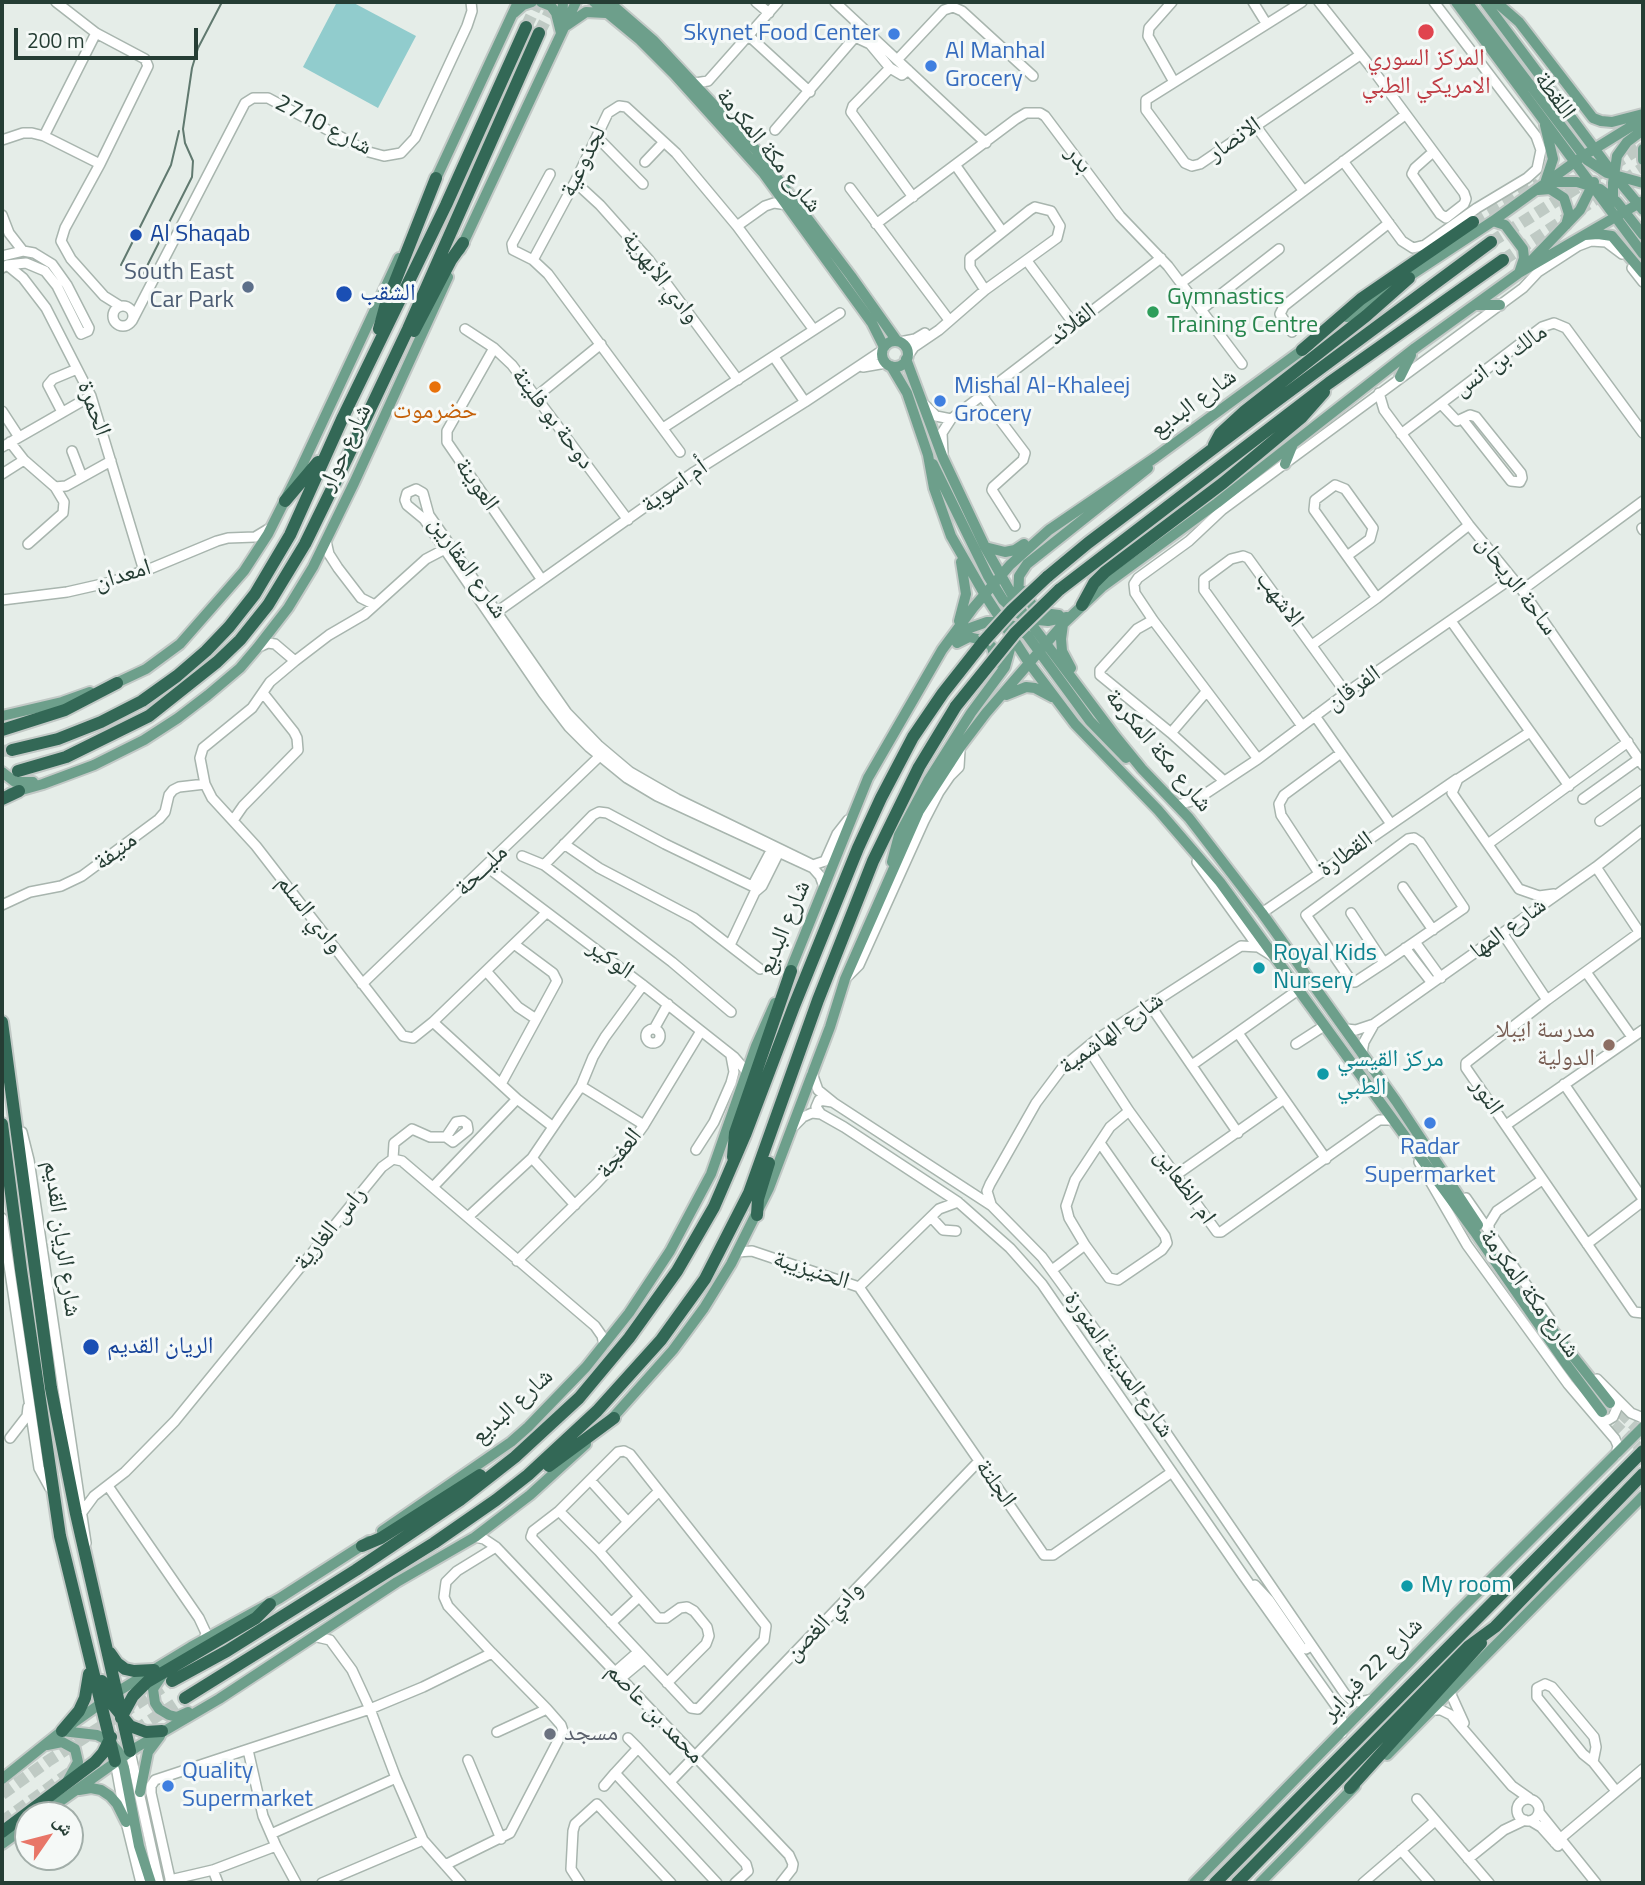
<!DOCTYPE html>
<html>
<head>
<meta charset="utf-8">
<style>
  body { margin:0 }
  #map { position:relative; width:1645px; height:1885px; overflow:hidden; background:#e5ede8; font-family:"Titillium Web","Noto Naskh Arabic",sans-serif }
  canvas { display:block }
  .frame { position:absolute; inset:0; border:4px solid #253d34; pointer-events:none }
  .north { position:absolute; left:14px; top:1801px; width:70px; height:70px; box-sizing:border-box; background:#f5f9f7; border:2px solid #a2aea9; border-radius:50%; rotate:55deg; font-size:19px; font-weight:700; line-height:28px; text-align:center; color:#253d34 }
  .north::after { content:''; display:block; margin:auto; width:24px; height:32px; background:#e87668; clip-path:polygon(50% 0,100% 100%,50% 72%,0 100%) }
  .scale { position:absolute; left:14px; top:28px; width:184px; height:32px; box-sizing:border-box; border:4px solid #253d34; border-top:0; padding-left:9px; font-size:21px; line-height:24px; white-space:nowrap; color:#253d34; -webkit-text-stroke:5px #f5f9f7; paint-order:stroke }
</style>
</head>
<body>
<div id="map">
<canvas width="1645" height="1885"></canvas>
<div class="frame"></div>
<div class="north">ش</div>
<div class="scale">200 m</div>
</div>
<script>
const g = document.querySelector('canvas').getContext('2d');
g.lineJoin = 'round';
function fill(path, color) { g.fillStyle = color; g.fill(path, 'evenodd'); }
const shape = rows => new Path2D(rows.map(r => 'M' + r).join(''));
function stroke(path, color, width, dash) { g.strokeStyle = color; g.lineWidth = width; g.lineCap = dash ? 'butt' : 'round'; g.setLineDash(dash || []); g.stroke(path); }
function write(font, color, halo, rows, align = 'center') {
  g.font = font + ' "Titillium Web","Noto Naskh Arabic",sans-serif'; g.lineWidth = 6; g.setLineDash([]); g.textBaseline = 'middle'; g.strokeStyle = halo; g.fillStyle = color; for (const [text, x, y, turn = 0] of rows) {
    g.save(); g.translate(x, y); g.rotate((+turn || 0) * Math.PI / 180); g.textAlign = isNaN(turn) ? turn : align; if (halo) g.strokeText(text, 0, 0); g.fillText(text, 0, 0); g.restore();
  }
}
fill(shape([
  [337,2,352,2,416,36,378,108,303,67]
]), '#91cccd');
stroke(shape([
  [1610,1403,1643,1435],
  [1604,1413,1643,1451]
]), '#bfcac4', 10, [10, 5]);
stroke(shape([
  [526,27,538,2],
  [539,33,555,2],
  [1473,222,1539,184],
  [1491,242,1643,146],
  [1503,260,1643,168],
  [2,751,12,750],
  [105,1750,185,1698],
  [2,1794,48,1761,172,1681],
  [2,1822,75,1769]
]), '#bfcac4', 12, [12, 6]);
const minor = shape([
  [756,2,769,13],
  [835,2,986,143],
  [1172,2,1149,28,1148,36,1174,82],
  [1253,2,1266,23],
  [1302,2,1146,100,1146,110,1185,163,1192,166,1200,164,1360,55],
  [1319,2,1373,70,1464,193,1466,199,1464,204,1446,218,1440,214,1412,174,1415,168,1433,152],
  [749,36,810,92],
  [897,60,944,10,953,7,962,11,1033,76],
  [890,68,853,106,851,112,913,197],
  [695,83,708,81,778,2],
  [1255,125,1303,190],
  [775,130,855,37,870,44,890,68,902,75,908,70],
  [44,136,96,33],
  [597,137,643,184],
  [2,140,23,133,32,133,44,136,100,164,148,66,145,59,96,33,56,2],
  [1343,161,1402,241,1413,248,1425,245,1477,208,1527,178,1537,169,1541,150,1536,136,1434,2],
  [645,162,664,142],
  [100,164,65,228,61,241,71,259,104,296,120,306],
  [956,166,1002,231],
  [550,174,512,244,513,250,533,260,548,274,680,452],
  [575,182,600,205,649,260,738,380],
  [850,188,949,320],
  [2,215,9,233,23,251],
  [876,224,1016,119,1026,113,1040,113,1045,116,1120,216,1168,266,1242,364],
  [737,226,765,206,774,203,788,205],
  [2,256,23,251,34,253,52,264,67,285,89,328,88,331,81,334,57,286,45,271,26,263,7,265,2,268],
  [533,260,575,182,608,113,619,106,626,107,676,153,737,226,814,330],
  [1027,261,1074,324],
  [7,265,23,278,46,308,91,396,144,571],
  [1632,268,1643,282],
  [1181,283,1405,115],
  '113 316a10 10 0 1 1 20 0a10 10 0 1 1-20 0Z',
  [1202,309,1279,249],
  [132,321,245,103,253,98,268,98,369,152,384,156,401,153,415,138,467,26,472,11,471,2],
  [465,329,494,348,512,365,628,520],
  [1292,332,1280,314,1284,306,1389,223],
  [900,342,915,339,925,333],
  [494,348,447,431,447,442,542,580],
  [774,357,805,402],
  [907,357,914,347,939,330,985,290,1057,238,1060,226,1051,211,1035,207,1030,210,970,258,970,267,985,290],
  [863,367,886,363],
  [1379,393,1384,410,1469,525,1522,590,1643,765],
  [537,396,601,344],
  [982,396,1025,453,1023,460,993,487,992,490,1015,526],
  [923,403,936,416,951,419],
  [1441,404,1457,421,1470,415,1476,417,1521,473,1522,478,1520,482,1511,481,1463,420],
  [2,411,19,437],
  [62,412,48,385,53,379,77,369],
  [663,428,840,313],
  [1401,434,1542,327,1554,323,1566,328,1643,433],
  [10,442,24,460,55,487,66,486,111,461],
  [2,447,91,396],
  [72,451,82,477],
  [943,454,942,433,951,419,1161,258],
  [2,474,24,460],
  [1642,528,1643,530],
  [326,541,329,554,338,568,361,598,375,605,426,559,447,548],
  [28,544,63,513,64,502,55,487],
  [1347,556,1370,539,1373,528,1345,489,1335,485,1315,500,1314,510,1377,598],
  [1522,590,1643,501],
  [2,600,67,592,111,582,152,568,217,541,228,538,255,537,270,528],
  [494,614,694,472,805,402,883,350],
  [1153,620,1137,629,1100,670,1100,675,1171,733,1223,780],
  [1451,621,1569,786],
  [1312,645,1377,598,1469,525],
  [259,647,268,643,275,644,295,661,329,635,365,614,375,605],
  [295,661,270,682,252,708,203,748,200,758,205,784,212,798,256,846,403,1036,413,1038,433,1022,546,913],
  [1315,716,1391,824],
  [1302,726,1204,590,1204,579,1231,559,1243,556,1248,558,1346,693],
  [1530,732,1458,779,1452,793,1519,889,1539,896,1554,894],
  [1171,733,1206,692],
  [1258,759,1153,620,1135,593,1134,584,1138,578,1189,541,1222,510,1523,288,1538,272,1578,246,1591,241,1606,242,1622,254],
  [1583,799,1639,759],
  [1177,805,1196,800,1258,759,1346,693,1512,578],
  [234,819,243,806,298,750,297,738,294,732,263,693],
  [1600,821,1643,790],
  [1414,838,1420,842,1464,908,1384,963,1355,982,1352,982,1306,915,1408,839,1414,838],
  [564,844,599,868,694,918,760,969],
  [1488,844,1628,742],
  [522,856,544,865,672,962,731,1012],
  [1197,862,1258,947,1274,957],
  [544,865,593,815,599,812,607,813,665,844,754,887],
  [487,867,643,985,734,1057,747,1072],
  [1596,867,1640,933],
  [1319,873,1281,815,1279,804,1284,795,1341,753],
  [824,887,820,876,813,868,657,796,627,778,589,747,569,727,543,693,424,519,407,505,405,500,407,493,416,489,423,493,429,515,567,713,598,745,630,772,677,799,813,865,825,861,837,834,848,820],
  [1403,887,1433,930],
  [755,889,755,881,773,847],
  [2,905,30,892,61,886,82,876,159,819,165,812,169,795,173,790,179,787,205,784],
  [1262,913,1457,779],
  [1351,913,1384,963],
  [1643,930,1547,1000,1466,1063,1466,1068,1634,1312,1643,1313],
  [1503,934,1547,1000],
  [1415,942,1441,978],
  [730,945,755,892,762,886,780,850],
  [1405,948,1432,983],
  [486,971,518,1007,536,1019],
  [1586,972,1632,1037],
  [846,978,859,965,924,821,939,792,950,776,959,767,960,750],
  [362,984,604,752],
  [1150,1005,1238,1133],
  [433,1022,517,1099,552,1126],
  '646 1036a7 7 0 1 1 14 0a7 7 0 1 1-14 0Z',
  [654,1029,668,1004],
  [1346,1029,1356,1030,1374,1024,1596,867,1643,830],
  [1238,1033,1326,1159],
  [1296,1044,1324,1026],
  [1087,1047,1129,1111,1217,1232,1221,1232,1379,1120,1393,1120],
  [1362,1052,1364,1042,1373,1026],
  [1192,1065,1298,990],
  [812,1073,818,1090,834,1103,992,1206,1042,1257,1104,1342,1345,1694,1353,1701,1360,1702,1372,1699],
  [501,1084,557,981,553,973,514,944],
  [1564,1084,1643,1199],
  [581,1086,644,1125],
  [821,1114,816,1107,819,1100,832,1102],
  [1506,1125,1643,1030],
  [794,1126,803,1117,812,1113,821,1114,844,1127,958,1202,1010,1248,1042,1284,1243,1575,1336,1706,1342,1720,1342,1733],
  [22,1132,29,1160,86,1543],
  [1100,1143,1165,1236,1167,1243,1162,1250,1118,1280,1109,1278,1085,1245,1069,1218,1066,1206,1075,1180,1110,1127,1129,1111],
  [696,1150,714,1122,731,1083,734,1072,731,1056],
  [532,1158,575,1205],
  [393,1159,394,1143,412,1129,430,1137,446,1137,453,1142,468,1130,467,1124,463,1121,456,1122,446,1137],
  [1419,1162,1467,1245,1568,1384,1615,1439,1618,1446,1616,1455],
  [1176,1175,1284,1099],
  [433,1187,517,1099],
  [1466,1198,1550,1319],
  [991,1204,987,1191,990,1184,1036,1103,1063,1067,1097,1039,1241,946,1258,947],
  [468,1217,532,1158,581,1086,593,1057,605,1037,643,985],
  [931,1217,943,1230,956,1231],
  [2,1218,39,1468,50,1488],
  [1489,1232,1489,1224,1497,1211,1542,1180],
  [1587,1244,1643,1201],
  [737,1252,752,1251,859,1287],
  [517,1261,596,1184,621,1157,644,1125,701,1031],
  [1052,1270,1085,1245],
  [859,1287,1044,1555,1053,1555,1172,1472],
  [859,1287,939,1209,958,1202],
  [1597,1379,1631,1413,1643,1418],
  [1598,1419,1608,1420,1613,1417,1617,1408,1614,1399],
  [10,1438,27,1416,28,1407],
  [624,1451,630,1454,766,1626,764,1640,698,1709,691,1708,531,1537,533,1531,559,1511,618,1452,624,1451],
  [590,1480,628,1522],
  [108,1486,199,1618,206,1633,203,1643],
  [83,1511,94,1496,125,1472,175,1421,382,1167,393,1159,402,1161,595,1326,602,1336,604,1345],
  [559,1511,599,1551,658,1618,666,1618,680,1608,687,1607,694,1611,707,1627,709,1636,706,1644,667,1683],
  [475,1537,484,1539,496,1547,789,1855,793,1864,792,1869,781,1883],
  [599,1551,659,1491],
  [1255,1585,1269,1600,1302,1648,1306,1649,1311,1646],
  [611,1623,639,1597],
  [317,1637,330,1640,352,1670,370,1709,396,1778,423,1840,461,1883],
  [614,1673,638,1652],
  [620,1679,644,1659],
  [1545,1684,1552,1687,1594,1737,1596,1747,1593,1762,1583,1754,1537,1697,1537,1688,1545,1684],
  [1449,1690,1464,1723],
  [1430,1710,1441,1710,1451,1715,1512,1786,1529,1798],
  [497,1732,547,1709],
  [628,1738,638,1748],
  [248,1750,263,1816,276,1846,296,1883],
  [130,1751,159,1883],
  [468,1760,501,1839],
  [115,1761,126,1822,141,1883],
  [1593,1762,1616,1791],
  [670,1782,979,1461],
  [604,1786,615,1773],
  '1517 1810a11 11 0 1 1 22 0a11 11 0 1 1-22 0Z',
  [1417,1799,1489,1883],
  [1539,1812,1596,1883],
  [1531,1821,1541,1827,1558,1846],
  [271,1834,396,1778],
  [1555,1843,1643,1769],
  [1401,1850,1430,1883],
  [1468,1859,1504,1830,1525,1820],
  [445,1865,510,1833,563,1731,561,1725,547,1709,492,1653,448,1606,444,1597,446,1582,457,1571,496,1547],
  [213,1870,218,1883],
  [170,1880,213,1870,276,1846],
  [171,1883,151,1793,151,1786,155,1780,370,1709,423,1687,492,1653],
  [322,1883,423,1840],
  [580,1883,571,1869,573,1831,575,1824,597,1804,671,1883],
  [717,1883,615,1773,638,1748,746,1864,748,1871,735,1883],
  [1363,1883,1435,1821]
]);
const major = shape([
  [541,2,551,6,556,13,561,33],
  [594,2,640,40,674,74,764,174,872,323,884,347],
  [609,2,653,40,756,150,851,276,897,341],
  [1456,2,1643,254],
  [1467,2,1587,160,1607,173,1643,183],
  [1485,2,1614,175,1643,210],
  [1496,2,1519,22,1593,118,1601,121,1612,122,1643,114],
  [514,13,523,5,532,2],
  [562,23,563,2],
  [567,25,586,12,606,13],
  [1545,125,1553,159,1546,180],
  [1643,149,1643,160],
  [1548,182,1577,182,1600,189,1617,202,1643,235],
  [434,183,518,2],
  [1538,190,1550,189,1564,198,1569,214,1566,225],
  [1613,202,1613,183,1617,156,1627,142,1643,130],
  [1493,221,1505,225,1523,249,1524,258,1519,273],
  [1585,235,1598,234,1612,236,1643,273],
  [460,250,576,2],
  [1531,261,1580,210,1594,182],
  [1475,305,1500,305],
  [1347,317,1493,221,1583,156,1643,119],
  '882 354a13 13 0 1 1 26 0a13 13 0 1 1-26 0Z',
  [906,359,943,458,985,547,1020,609,1116,737,1142,769,1189,818,1262,913,1396,1101,1478,1225],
  [891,366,907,393,928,455,934,488,951,536,985,595,1029,663,1075,724,1158,810,1220,882,1474,1231,1566,1364,1602,1412],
  [1400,377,1411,355],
  [933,464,988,576,1003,600,1016,612,1028,619,1048,621,1067,617],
  [1285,464,1293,444],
  [985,547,1005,552,1015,550,1024,544],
  [1023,591,1035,609,1043,613,1059,615],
  [1018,600,1019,576,1027,564,1148,468],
  [959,621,966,594,961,562],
  [1063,624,1061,639,1062,651,1071,668],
  [954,639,970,628,987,622,1002,622,1016,627,1027,635,1090,721,1126,758],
  [957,643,969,637,986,641,992,647,996,663],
  [112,685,146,669,180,644,244,571,268,534,300,470,399,258],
  [1006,695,1026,687,1035,688,1052,697],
  [2,716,62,702,90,692],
  [2,772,15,782,33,782],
  [11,793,43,784,94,765,144,740,178,718,208,695,240,668,257,648,288,608,313,567,354,483,448,277],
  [892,862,899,835,928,781,971,713,1005,667,1010,649,1010,638],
  [788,976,868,778,942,650,973,608,1010,565,1049,530,1156,457,1309,345],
  [1539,1313,1610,1403],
  [608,1423,673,1350,704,1308,731,1264,769,1188,830,1027,845,979,919,811,961,746,986,713,1063,624,1102,587,1217,503,1415,348,1519,273,1643,201],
  [382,1531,511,1442,528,1427,586,1367,629,1313,670,1251,711,1174,756,1046,775,1003],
  [163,1674,153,1689,155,1703,159,1709,169,1715,177,1717,188,1712],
  [62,1731,97,1735,109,1741,118,1751,124,1768,139,1846,151,1883],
  [47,1745,62,1742,75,1749,78,1762,68,1780],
  [1387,1755,1643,1496],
  [2,1779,62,1731,117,1692,191,1647,280,1598,369,1541],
  [79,1790,91,1788,101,1790,110,1796,117,1804,126,1822],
  [140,1792,148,1752,160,1736],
  [41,1815,137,1747,219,1699,397,1582,475,1537,530,1495,586,1444],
  [2,1844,28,1825],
  [1194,1883,1457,1613,1643,1427],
  [1260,1883,1355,1786]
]);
const highway = shape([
  [379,329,385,307,436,178],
  [414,331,451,260,463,243],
  [1302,350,1361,299,1473,222],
  [1214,445,1220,434,1245,411,1366,316,1409,278],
  [285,501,318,462],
  [1047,577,1088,543,1259,414,1491,242],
  [1059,590,1329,383,1503,260],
  [1082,605,1094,583,1105,572,1223,483,1301,418,1324,392],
  [2,730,65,710,117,683],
  [12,750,58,739,101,722,142,701,177,676,206,651,229,627,255,594,290,535,343,417,446,205,526,27],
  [18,771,66,757,149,716,217,662,240,640,268,605,305,544,347,458,408,329,539,33],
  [2,799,19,791],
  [2,1022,51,1388,76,1514,130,1751],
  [2,1124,21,1270,60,1536,115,1761],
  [733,1157,735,1133,791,971],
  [757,1215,758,1199,769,1163],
  [549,1466,614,1418],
  [362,1546,381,1538,480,1475],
  [110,1653,117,1663,125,1669,134,1671,154,1670],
  [102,1681,108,1699,130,1726,146,1732,162,1731],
  [172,1681,227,1651,356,1570,460,1500,515,1457,579,1398,629,1338,677,1271,714,1207,745,1135,794,1006,858,848,881,798,913,737,943,693,984,641],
  [185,1698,434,1543,496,1500,528,1475,597,1411,661,1340,705,1279,749,1193,818,1000,873,861,919,767,956,706],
  [121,1718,133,1696,147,1682,256,1618,270,1604],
  [62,1731,79,1711,85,1698,89,1674],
  [1350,1788,1481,1643],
  [2,1832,95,1762,103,1753,111,1737],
  [1215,1883,1643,1451],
  [1237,1883,1469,1646,1495,1627,1643,1474]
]);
stroke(minor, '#a8b5ae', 12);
stroke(major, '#c2c9c6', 14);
stroke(highway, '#c2c9c6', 16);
stroke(minor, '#fff', 9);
stroke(major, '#6d9f8b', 10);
stroke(highway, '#336856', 12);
stroke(shape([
  [121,265,171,165,179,131],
  [142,276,192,177,193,161,185,143,183,129,192,68,198,48,222,2]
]), '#60796f', 2);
const highwayBridge = shape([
  [984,641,1012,610,1047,577],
  [956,706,1015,633,1059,590]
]);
stroke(highwayBridge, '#c2c9c6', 16, []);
stroke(highwayBridge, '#336856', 12);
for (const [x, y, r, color] of [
  [1426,32,9,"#e0444e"],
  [894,34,7,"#3f7fe0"],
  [931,66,7,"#3f7fe0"],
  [136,235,7,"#1a4fb4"],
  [248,287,7,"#5c6f8a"],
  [344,294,9,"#1a4fb4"],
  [1153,312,7,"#2e9e5b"],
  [435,387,7,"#e8710a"],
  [940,401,7,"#3f7fe0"],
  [1259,968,7,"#0f9aa8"],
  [1609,1045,7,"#8d6e63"],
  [1323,1074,7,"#0f9aa8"],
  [1430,1123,7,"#3f7fe0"],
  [91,1347,9,"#1a4fb4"],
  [1407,1586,7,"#0f9aa8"],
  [550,1734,7,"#6b7280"],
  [168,1786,7,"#3f7fe0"]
]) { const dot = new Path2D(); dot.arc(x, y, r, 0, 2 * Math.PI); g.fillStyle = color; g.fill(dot); stroke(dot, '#f5f9f7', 2.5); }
write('24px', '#366cbe', '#f5f9f7', [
  ["Skynet Food Center",880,34,"right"],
  ["Al Manhal",945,52],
  ["Grocery",945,80],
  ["Mishal Al-Khaleej",954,387],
  ["Grocery",954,415],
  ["Radar",1430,1148,"center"],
  ["Supermarket",1430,1176,"center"],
  ["Quality",182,1772],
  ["Supermarket",182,1800]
], 'left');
write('24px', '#be3a42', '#f5f9f7', [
  ["المركز السوري",1426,59],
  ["الامريكي الطبي",1426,87]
]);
write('24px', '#253d34', '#f5f9f7', [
  ["اللقطة",1554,96,54],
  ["شارع 2710",323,126,27],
  ["الانصار",1235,140,-35],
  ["شارع مكة المكرمة",768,151,51],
  ["بدر",1078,160,53],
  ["لجذوعية",584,162,-64],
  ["وادي الأبهرية",660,278,52],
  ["القلائد",1073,325,-37],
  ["مالك بن انس",1501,361,-35],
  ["شارع البديع",1194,404,-36],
  ["الحمرة",93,409,70],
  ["دوحة بو فليتة",552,419,53],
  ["شارع حوار",346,448,-65],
  ["العوينة",476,485,55],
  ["أم اسوية",675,487,-35],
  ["شارع المقارين",467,568,55],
  ["امعدان",123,576,-17],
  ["ساحة الريحان",1516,586,53],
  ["الاشهب",1279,600,53],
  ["الفرقان",1354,689,-35],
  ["شارع مكة المكرمة",1158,751,50],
  ["منيفة",116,852,-37],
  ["القطارة",1346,855,-35],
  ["مليــحة",482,871,-44],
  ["وادي السلم",309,915,52],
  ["شارع البديع",785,928,-67],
  ["شارع المها",1509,929,-36],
  ["الوكير",610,960,36],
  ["شارع الهاشمية",1112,1034,-36],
  ["النور",1486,1097,56],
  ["العفجة",620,1154,-51],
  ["ام الظعاين",1184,1187,54],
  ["راس الغارية",331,1229,-51],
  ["شارع الريان القديم",61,1239,82],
  ["الحنيزيبة",811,1271,18],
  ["شارع مكة المكرمة",1529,1294,54],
  ["شارع المدينة المنورة",1118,1365,55],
  ["شارع البديع",513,1407,-42],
  ["الجلتة",995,1484,55],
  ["وادي الغصن",825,1622,-46],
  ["شارع 22 فبراير",1373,1670,-46],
  ["محمد بن عاصم",654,1714,46]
]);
write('24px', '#164399', '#f5f9f7', [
  ["Al Shaqab",150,235],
  ["الشقب",360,294],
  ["الريان القديم",107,1347]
], 'left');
write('24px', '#4e5e75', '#f5f9f7', [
  ["South East",234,273],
  ["Car Park",234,301]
], 'right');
write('24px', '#27864d', '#f5f9f7', [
  ["Gymnastics",1167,298],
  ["Training Centre",1167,326]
], 'left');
write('24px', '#c56008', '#f5f9f7', [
  ["حضرموت",435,412]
]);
write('24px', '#0d838f', '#f5f9f7', [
  ["Royal Kids",1273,954],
  ["Nursery",1273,982],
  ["مركز القيسي",1337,1060],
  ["الطبي",1337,1088],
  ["My room",1421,1586]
], 'left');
write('24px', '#785e54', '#f5f9f7', [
  ["مدرسة ايبلا",1595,1031],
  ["الدولية",1595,1059]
], 'right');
write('24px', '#5b616d', '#f5f9f7', [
  ["مسجد",564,1734]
], 'left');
</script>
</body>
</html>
